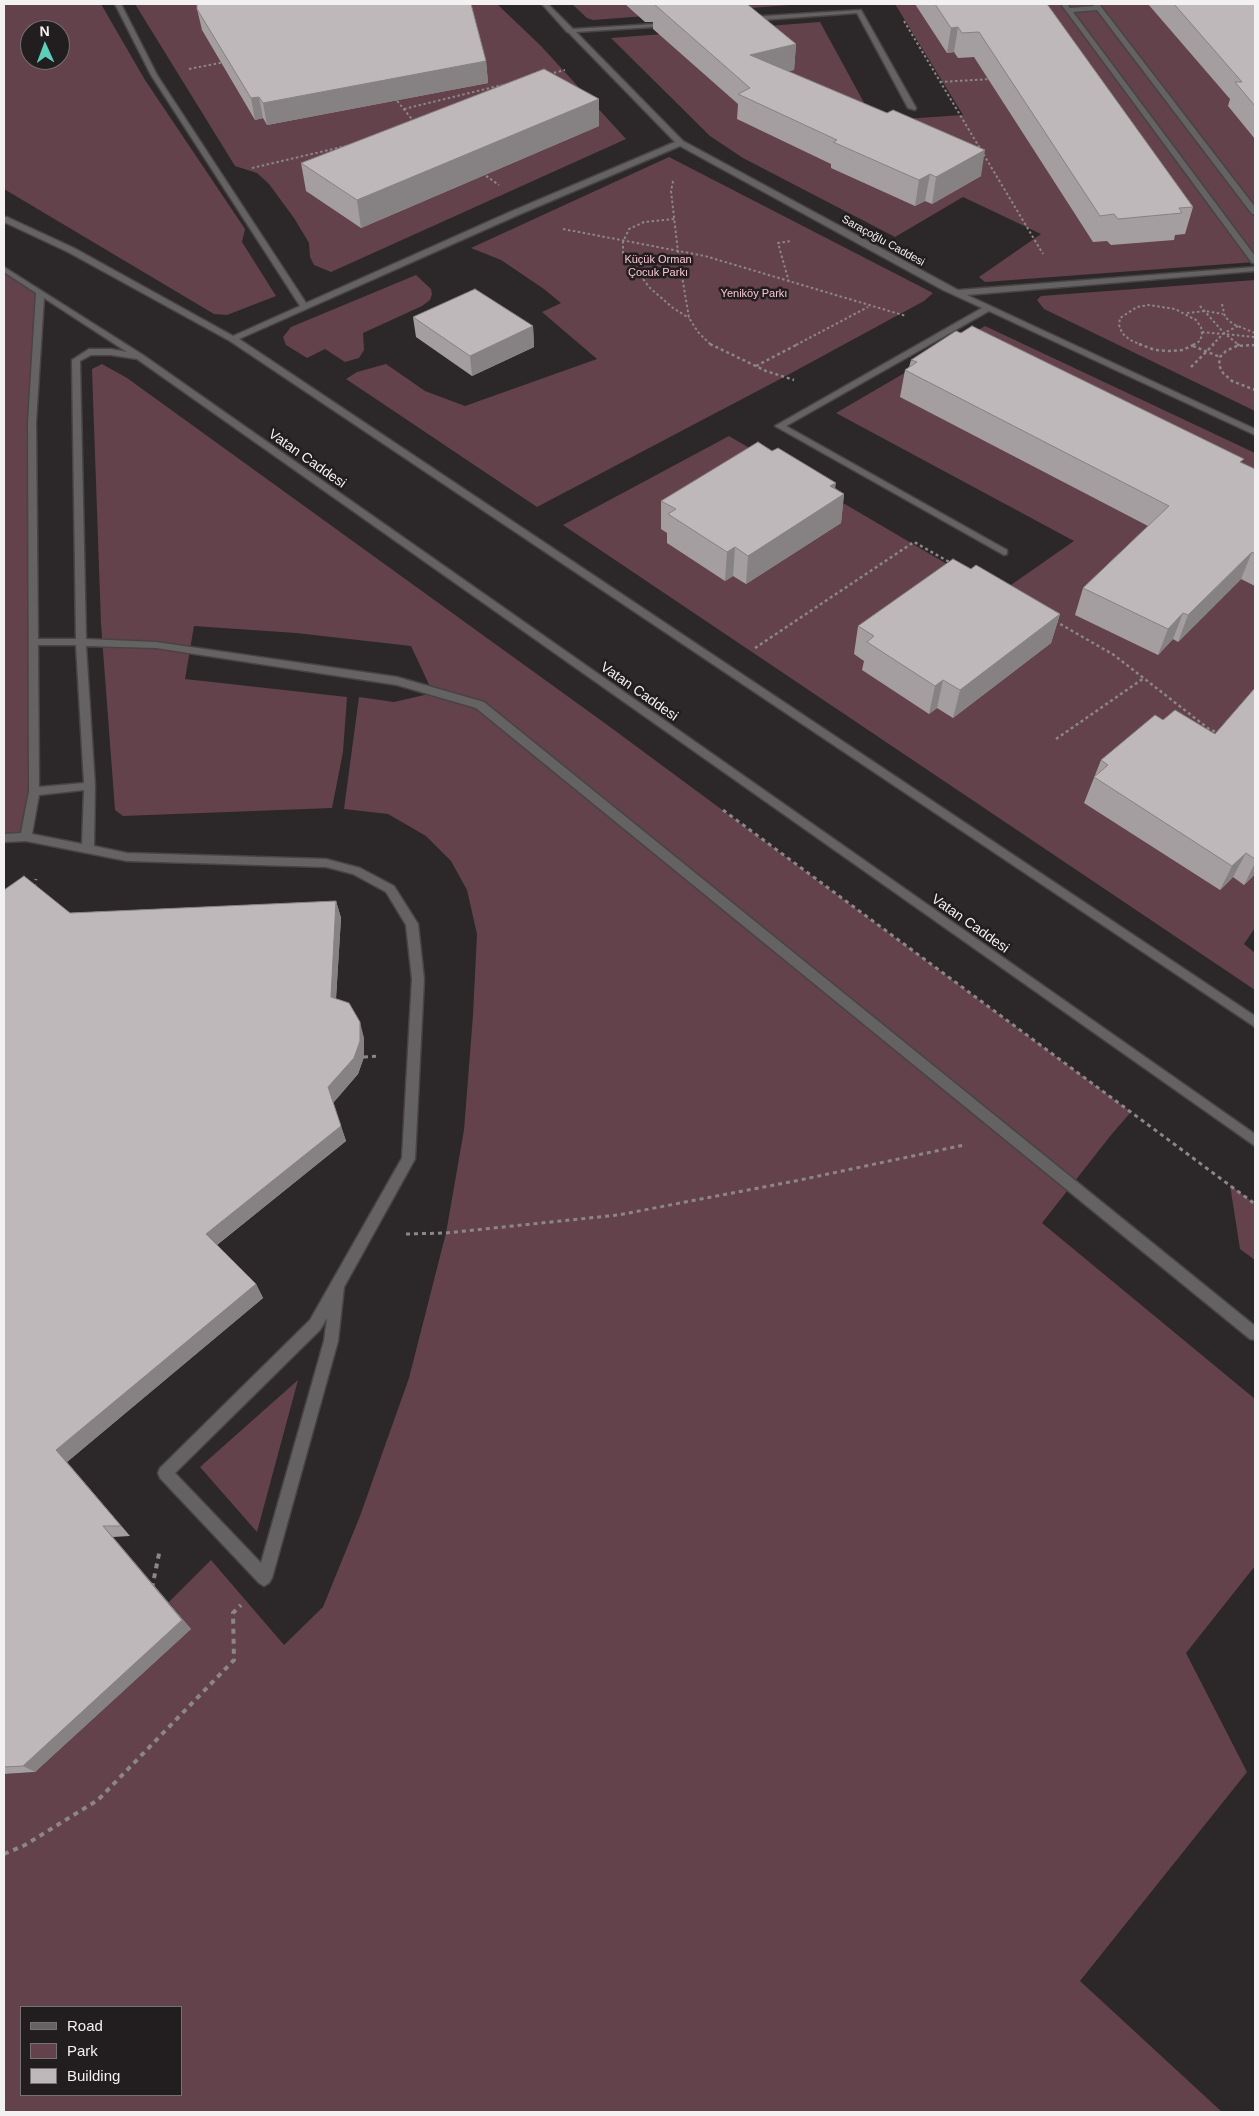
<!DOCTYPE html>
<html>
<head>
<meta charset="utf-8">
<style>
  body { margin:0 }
  #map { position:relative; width:1259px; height:2116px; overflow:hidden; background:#2c2728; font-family:Helvetica,sans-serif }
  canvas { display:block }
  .frame { position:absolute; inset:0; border:5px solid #f4f1f2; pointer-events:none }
  .legend { position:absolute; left:20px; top:2006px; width:162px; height:90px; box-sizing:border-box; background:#221d1f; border:1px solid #767273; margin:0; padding:6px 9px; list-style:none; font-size:15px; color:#f4f1f2 }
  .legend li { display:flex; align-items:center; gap:10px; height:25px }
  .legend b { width:25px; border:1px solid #767273 }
  .north { position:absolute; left:20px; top:20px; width:50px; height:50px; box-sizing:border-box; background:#221d1f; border:1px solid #767273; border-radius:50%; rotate:358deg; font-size:14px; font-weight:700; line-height:20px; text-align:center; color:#f4f1f2 }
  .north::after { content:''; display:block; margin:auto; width:18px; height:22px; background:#5cceba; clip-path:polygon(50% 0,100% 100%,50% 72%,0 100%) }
</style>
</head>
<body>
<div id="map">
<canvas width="1259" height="2116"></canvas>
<div class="frame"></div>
<ul class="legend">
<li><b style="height:6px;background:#656263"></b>Road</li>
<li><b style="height:14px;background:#63424c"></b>Park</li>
<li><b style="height:14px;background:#bfb8ba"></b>Building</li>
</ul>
<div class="north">N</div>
</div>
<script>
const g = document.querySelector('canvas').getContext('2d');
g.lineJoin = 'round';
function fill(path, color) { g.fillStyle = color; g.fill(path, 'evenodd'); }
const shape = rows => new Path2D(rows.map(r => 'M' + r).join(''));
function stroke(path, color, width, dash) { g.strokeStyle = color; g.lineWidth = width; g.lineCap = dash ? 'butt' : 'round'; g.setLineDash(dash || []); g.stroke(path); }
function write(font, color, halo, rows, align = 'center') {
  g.font = font + ' Helvetica,sans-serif'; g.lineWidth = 5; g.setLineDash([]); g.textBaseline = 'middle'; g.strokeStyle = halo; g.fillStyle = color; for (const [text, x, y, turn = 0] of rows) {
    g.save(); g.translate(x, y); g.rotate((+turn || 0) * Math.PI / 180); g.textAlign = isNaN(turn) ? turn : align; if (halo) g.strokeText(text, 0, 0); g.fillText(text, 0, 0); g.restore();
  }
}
fill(shape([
  [4,4,101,4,145,80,245,229,242,242,276,296,227,315,214,314,4,189],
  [30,30,60,30,60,60,30,60],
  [135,4,497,4,541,46,626,139,331,272,314,265,310,257,309,243,294,218,269,184,257,173,235,166],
  [572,4,803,4,593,20,587,18],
  [895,4,1255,4,1255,262,985,282,979,277,1041,234,963,197,895,237,743,158,710,136,611,38,820,22,874,121,963,115],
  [669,157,933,293,924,301,784,377,537,507,346,379,357,372,386,364,425,391,465,406,597,359,542,312,561,303,544,289,501,260,471,248],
  [4,269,40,292,32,422,34,791,26,837,4,838],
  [416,275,431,289,432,294,430,300,422,306,363,333,364,350,359,358,345,362,325,349,307,358,286,345,283,337,291,327],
  [1255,280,1255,411,1044,309,1037,300,1041,296],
  [985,326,1255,453,1255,928,1244,944,1255,953,1255,990,563,525,729,436,998,594,1074,541,836,413],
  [102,364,127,378,606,724,1131,1112,1111,1135,1042,1223,1255,1399,1255,1566,1186,1653,1247,1772,1080,1981,1222,2112,4,2112,4,1774,35,1772,191,1629,169,1602,211,1560,284,1645,323,1607,360,1516,409,1378,446,1233,464,1130,473,1015,477,934,467,890,451,861,426,836,388,814,344,809,359,697,394,702,433,693,411,646,296,633,194,626,185,679,347,697,343,752,332,808,123,816,115,810,101,624,92,369],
  [21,2007,181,2007,181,2095,21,2095],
  [1230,1185,1255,1204,1255,1260,1240,1249],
  [298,1380,257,1532,200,1467]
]), '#63424c');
const minor = shape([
  [115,4,121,4,157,75,306,303,512,211,675,142,569,33,567,32,542,4,548,4,573,29,671,23,671,25,669,26,576,32,683,141,958,290,1255,267,1255,271,967,295,1255,429,1255,435,989,311,786,426,1007,550,1007,554,1004,555,775,426,982,308,943,290,680,146,518,215,239,339,1255,1016,1255,1027,230,341,68,252,4,222,4,217,7,217,74,248,233,336,300,306,151,75,115,4],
  [1061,4,1067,4,1070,8,1094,6,1093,4,1099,4,1255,207,1255,214,1252,214,1097,10,1073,12,1255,256,1255,263,1252,263,1061,4],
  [861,10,916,108,915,110,908,108,857,13,749,21,746,19,749,17,861,10],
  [4,267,143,355,1255,1134,1255,1146,137,359,111,355,91,355,80,361,86,639,156,642,397,677,484,702,1255,1326,1255,1340,1250,1339,476,708,397,685,156,648,86,646,95,786,94,846,127,853,326,859,360,868,394,886,418,924,424,979,415,1159,344,1287,338,1341,272,1578,269,1583,264,1586,259,1583,160,1478,158,1473,160,1468,310,1320,402,1158,412,979,406,925,386,892,353,874,326,867,127,861,26,841,4,842,4,834,21,833,29,791,28,422,36,293,4,272,4,267],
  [44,298,127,352,111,349,89,349,72,360,76,639,38,639,36,422,44,298],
  [38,645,76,645,84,783,39,787,38,645],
  [84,790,82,844,32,834,39,795,84,790],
  [327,1318,324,1341,261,1563,175,1473,320,1330,327,1318]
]);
stroke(minor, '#484344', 3);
stroke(shape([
  [904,21,1043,254],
  [189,69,225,62],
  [549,74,565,70],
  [940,82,991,79],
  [394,97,415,123],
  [404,109,502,85],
  [252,168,346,146],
  [482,173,499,185],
  [673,181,671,191,678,252,689,318,698,332,711,345],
  [674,219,644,222,629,229,623,242,623,253,650,288,673,308,689,318],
  [563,229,705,256,906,316],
  [789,282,778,243,791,241],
  [1222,304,1225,317,1233,324,1255,333],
  [1200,306,1224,333,1239,345],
  [1187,313,1205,311,1223,314],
  [1202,332,1255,337],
  [796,345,868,307],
  [1142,345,1130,340,1122,333,1119,325,1120,318,1137,307,1149,305,1175,309,1196,320,1201,327,1202,334,1200,341,1193,345],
  [1212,345,1224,333,1238,326]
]), '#8b8788', 2, [2.5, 2.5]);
stroke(shape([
  [710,344,766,371,794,380],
  [1139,344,1155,350,1169,351,1183,350,1195,344],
  [1237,344,1240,346],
  [1255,345,1237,346,1226,351,1220,357,1219,365,1223,373,1232,381,1255,390],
  [1193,346,1220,357],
  [756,366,798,344],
  [1191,367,1214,344],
  [1055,621,1114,655,1209,729,1221,734],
  [755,648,914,542,951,563],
  [1056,739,1144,678]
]), '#8b8788', 2.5, [3, 3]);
stroke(shape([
  [723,810,1255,1204],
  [34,888,36,879],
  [364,1057,378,1056],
  [406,1234,446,1233,618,1215,800,1180,964,1145]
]), '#8b8788', 3, [4, 4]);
stroke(shape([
  [152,1588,160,1549],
  [4,1854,25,1845,98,1800,234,1660,233,1613,241,1605]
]), '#8b8788', 4, [5, 5]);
fill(minor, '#656263');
fill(shape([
  [625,4,747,4,796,44,794,70,788,71,981,176,932,204,925,201,915,206,831,168,831,164,737,119,738,104,653,29,653,22,645,22],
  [915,4,1047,4,1193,207,1185,234,1175,235,1174,240,1111,245,1107,241,1093,242,974,57,958,58,954,52,947,53],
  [1148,4,1255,4,1255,139,1228,106,1230,99],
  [197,9,486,61,488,83,267,125,263,118,255,120,202,30],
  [599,99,599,126,361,228,306,191,301,163],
  [413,317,533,326,534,347,472,376,416,337],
  [911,360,1242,463,1255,469,1255,586,1241,579,1178,642,1173,639,1158,655,1075,615,1083,588,1148,526,900,397,905,370,909,367],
  [835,488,844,494,841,523,746,584,733,576,725,581,667,543,667,533,661,529,661,501],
  [971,569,1060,614,1051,643,953,718,937,708,929,714,862,670,864,661,854,654,858,626],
  [1255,688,1255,874,1244,885,1233,877,1220,890,1084,803,1101,760,1163,720,1215,734],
  [4,890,70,913,336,901,341,918,336,999,364,1038,364,1057,358,1074,333,1103,346,1141,217,1245,256,1284,263,1298,67,1462,130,1536,113,1537,191,1629,35,1772,4,1774]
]), '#a49ea0');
fill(shape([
  [958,27,954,52,947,53,951,28],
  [796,44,794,70,748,80,750,55],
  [486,61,488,83,267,125,263,103],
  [259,97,263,118,255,120,251,98],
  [599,99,599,126,361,228,357,200],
  [985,150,981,176,932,204,936,177],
  [930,174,925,201,915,206,919,180],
  [533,326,534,347,472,376,470,356],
  [836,483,833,501,844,494,841,523,746,584,748,556,830,486],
  [735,547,733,576,725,581,727,552],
  [1252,552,1241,579,1178,642,1188,615],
  [1183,613,1173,639,1158,655,1168,629],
  [1060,614,1051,643,953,718,960,690],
  [943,680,937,708,929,714,935,686],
  [1246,853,1233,877,1220,890,1232,866],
  [1255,863,1255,874,1244,885],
  [336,901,341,918,335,1013,331,997],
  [360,1022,364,1038,364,1057,358,1074,333,1103,328,1087],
  [341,1126,346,1141,213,1248,206,1234],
  [256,1284,263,1298,67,1462,130,1536,56,1450],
  [103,1526,113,1537,191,1629,35,1772,23,1766]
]), '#868182');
const building = shape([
  [197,4,471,4,486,61,263,103,259,97,251,98,197,9,197,4],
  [654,4,747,4,796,44,750,55,887,113,893,110,985,150,936,177,930,174,919,180,833,142,837,140,738,94,750,88,654,4],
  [935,4,1047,4,1193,207,1179,208,1182,213,1118,219,1114,214,1100,216,979,32,962,33,958,27,951,28,935,4],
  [1174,4,1255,4,1255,106,1235,82,1242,82,1174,4],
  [544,69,599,99,357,200,301,163,544,69],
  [475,289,533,326,470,356,413,317,475,289],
  [972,326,1244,459,1240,462,1255,469,1255,554,1252,552,1188,615,1183,613,1168,629,1083,588,1169,506,905,370,917,362,911,360,956,331,961,333,972,326],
  [758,442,772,451,778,448,836,483,830,486,844,494,748,556,735,547,727,552,668,514,676,509,661,501,758,442],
  [953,559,971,569,976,565,1060,614,960,690,943,680,935,686,867,642,874,636,858,626,953,559],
  [1255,688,1255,859,1246,853,1232,866,1094,777,1108,765,1101,760,1155,715,1163,720,1175,710,1215,734,1255,688],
  [24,876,70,913,336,901,331,997,349,1003,360,1022,360,1041,354,1058,328,1087,341,1126,206,1234,256,1284,56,1450,121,1526,103,1526,182,1620,23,1766,4,1767,4,890,24,876]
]);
fill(building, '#bfb8ba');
stroke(building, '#868182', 1);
write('11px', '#f4f1f2', '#221d1f', [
  ["Saraçoğlu Caddesi",883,241,29]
]);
write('11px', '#f8c5d3', '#221d1f', [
  ["Küçük Orman",658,260],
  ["Çocuk Parkı",658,273],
  ["Yeniköy Parkı",754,294]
]);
write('14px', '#f4f1f2', '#221d1f', [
  ["Vatan Caddesi",307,459,35],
  ["Vatan Caddesi",639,692,35],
  ["Vatan Caddesi",970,924,35]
]);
</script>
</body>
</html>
